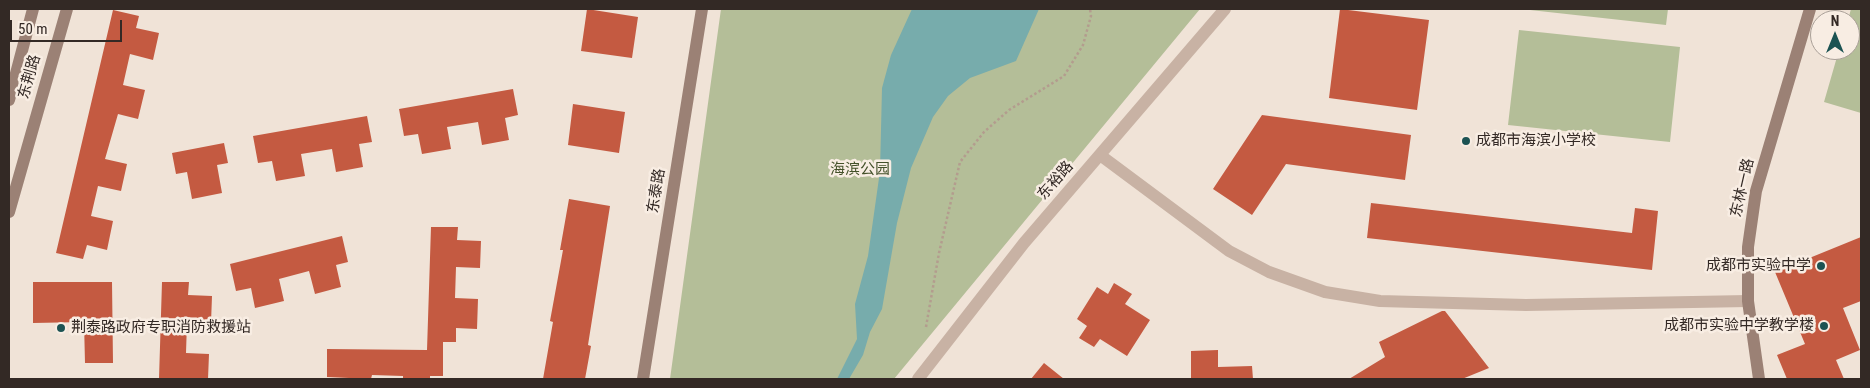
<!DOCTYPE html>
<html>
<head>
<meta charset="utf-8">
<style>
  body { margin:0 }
  #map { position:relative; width:1870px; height:388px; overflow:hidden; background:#f0e3d7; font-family:"Roboto Condensed",sans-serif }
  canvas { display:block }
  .frame { position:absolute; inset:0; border:10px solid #332925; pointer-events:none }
  .north { position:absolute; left:1810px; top:10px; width:50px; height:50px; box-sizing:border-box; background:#f8ede3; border:1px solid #a99f97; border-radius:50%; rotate:0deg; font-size:14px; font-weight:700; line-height:20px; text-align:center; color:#332925 }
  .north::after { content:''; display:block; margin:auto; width:18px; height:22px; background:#1c5353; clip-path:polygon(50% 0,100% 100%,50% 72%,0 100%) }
  .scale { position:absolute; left:10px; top:20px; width:112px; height:22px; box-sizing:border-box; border:2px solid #332925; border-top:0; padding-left:6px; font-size:15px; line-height:18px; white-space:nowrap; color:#332925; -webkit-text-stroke:4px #f8ede3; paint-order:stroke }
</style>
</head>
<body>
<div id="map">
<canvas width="1870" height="388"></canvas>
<div class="frame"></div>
<div class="north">N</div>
<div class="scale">50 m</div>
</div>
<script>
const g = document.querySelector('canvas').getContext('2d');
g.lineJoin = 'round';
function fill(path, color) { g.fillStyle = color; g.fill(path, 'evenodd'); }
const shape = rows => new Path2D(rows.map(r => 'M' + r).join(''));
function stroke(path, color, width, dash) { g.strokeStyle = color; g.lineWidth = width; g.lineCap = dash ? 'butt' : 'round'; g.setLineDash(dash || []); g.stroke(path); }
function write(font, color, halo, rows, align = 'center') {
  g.font = font + ' "Roboto Condensed","Noto Sans SC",sans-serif'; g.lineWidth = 5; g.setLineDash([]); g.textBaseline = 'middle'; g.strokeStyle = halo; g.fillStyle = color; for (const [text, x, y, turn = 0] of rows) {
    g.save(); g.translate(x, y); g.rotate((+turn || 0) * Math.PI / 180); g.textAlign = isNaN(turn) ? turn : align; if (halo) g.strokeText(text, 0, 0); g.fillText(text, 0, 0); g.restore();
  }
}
fill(shape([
  [721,9,1200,9,894,379,670,379],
  [1521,9,1668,9,1666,25],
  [1851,9,1861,9,1861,113,1824,102,1839,50,1850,50,1850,20,1848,20],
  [1519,30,1680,47,1670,142,1508,125]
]), '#b4be98');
fill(shape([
  [912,9,1039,9,1016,61,970,78,948,96,933,117,911,168,897,223,882,309,870,332,863,355,849,379,837,379,857,339,855,304,868,256,880,171,882,88,891,55]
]), '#77acac');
fill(shape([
  [587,9,638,17,632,58,581,51],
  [1340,9,1429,20,1417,110,1329,98],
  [113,10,139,16,136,28,159,33,153,60,130,54,123,85,145,90,138,119,118,114,105,159,127,164,121,191,98,186,91,216,113,221,107,250,87,245,83,259,56,253],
  [513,89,518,115,505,118,509,140,482,145,478,122,447,127,451,149,422,154,418,134,404,136,399,109],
  [573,104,625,112,619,153,568,145],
  [1262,115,1411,135,1405,180,1286,164,1252,215,1213,189],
  [367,116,372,142,359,144,363,167,336,172,332,149,301,154,305,176,276,181,272,161,258,163,253,136],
  [224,143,228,163,217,165,222,193,192,199,187,172,176,174,172,153],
  [569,199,610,206,588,345,591,346,585,379,543,379,553,322,550,321,563,250,560,250],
  [1371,203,1632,233,1635,208,1658,211,1652,270,1367,238],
  [431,227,458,227,457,240,481,241,480,268,456,267,455,298,478,299,477,329,456,328,456,342,443,342,443,376,430,376,430,379,403,379,403,376,372,375,371,379,327,377,327,349,427,350],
  [342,236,348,262,336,265,341,287,315,294,309,271,279,279,284,301,255,308,251,288,236,291,230,264],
  [1861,237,1861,301,1843,308,1860,350,1836,360,1844,379,1787,379,1777,355,1805,344,1775,272],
  [33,282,112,282,113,363,85,363,84,322,33,323],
  [162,282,189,282,188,295,212,296,211,323,187,322,186,353,209,354,208,379,159,379],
  [1114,283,1132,294,1125,304,1150,320,1127,356,1100,339,1094,347,1079,338,1087,326,1077,319,1097,287,1108,294],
  [1442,311,1445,311,1489,368,1462,379,1349,379,1385,357,1379,342],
  [1218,350,1218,367,1252,366,1253,379,1191,379,1191,351],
  [1044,363,1064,379,1031,379]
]), '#c45a41');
stroke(shape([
  [926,327,939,253,960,162,984,132,1009,110,1064,76,1083,45,1091,16,1090,9]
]), '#b39c8e', 2.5, [2.5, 2.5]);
stroke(shape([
  [1100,155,1229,251,1269,272,1325,292,1380,301,1526,305,1748,301],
  [918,379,1024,243,1225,9]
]), '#c8b2a4', 12);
stroke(shape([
  [9,100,33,9],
  [9,212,67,9],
  [643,379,702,9],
  [1759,379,1748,301,1748,247,1756,191,1810,9]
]), '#9b8175', 12);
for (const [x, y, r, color] of [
  [1466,141,5,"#1c5353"],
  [1821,266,5,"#1c5353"],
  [1824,326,5,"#1c5353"],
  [61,328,5,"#1c5353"]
]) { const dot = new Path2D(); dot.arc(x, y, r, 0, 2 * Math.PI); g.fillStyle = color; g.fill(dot); stroke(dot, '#f8ede3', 2); }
write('15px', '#332925', '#f8ede3', [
  ["东荆路",30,77,-74],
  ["东裕路",1056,181,-49],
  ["东林一路",1743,188,-77],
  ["东泰路",657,191,-81]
]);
write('15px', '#332925', '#f8ede3', [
  ["成都市海滨小学校",1476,141],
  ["成都市实验中学",1811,266,"right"],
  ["成都市实验中学教学楼",1814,326,"right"],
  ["荆泰路政府专职消防救援站",71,328]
], 'left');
write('15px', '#44512a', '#f8ede3', [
  ["海滨公园",860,170]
]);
</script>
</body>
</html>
